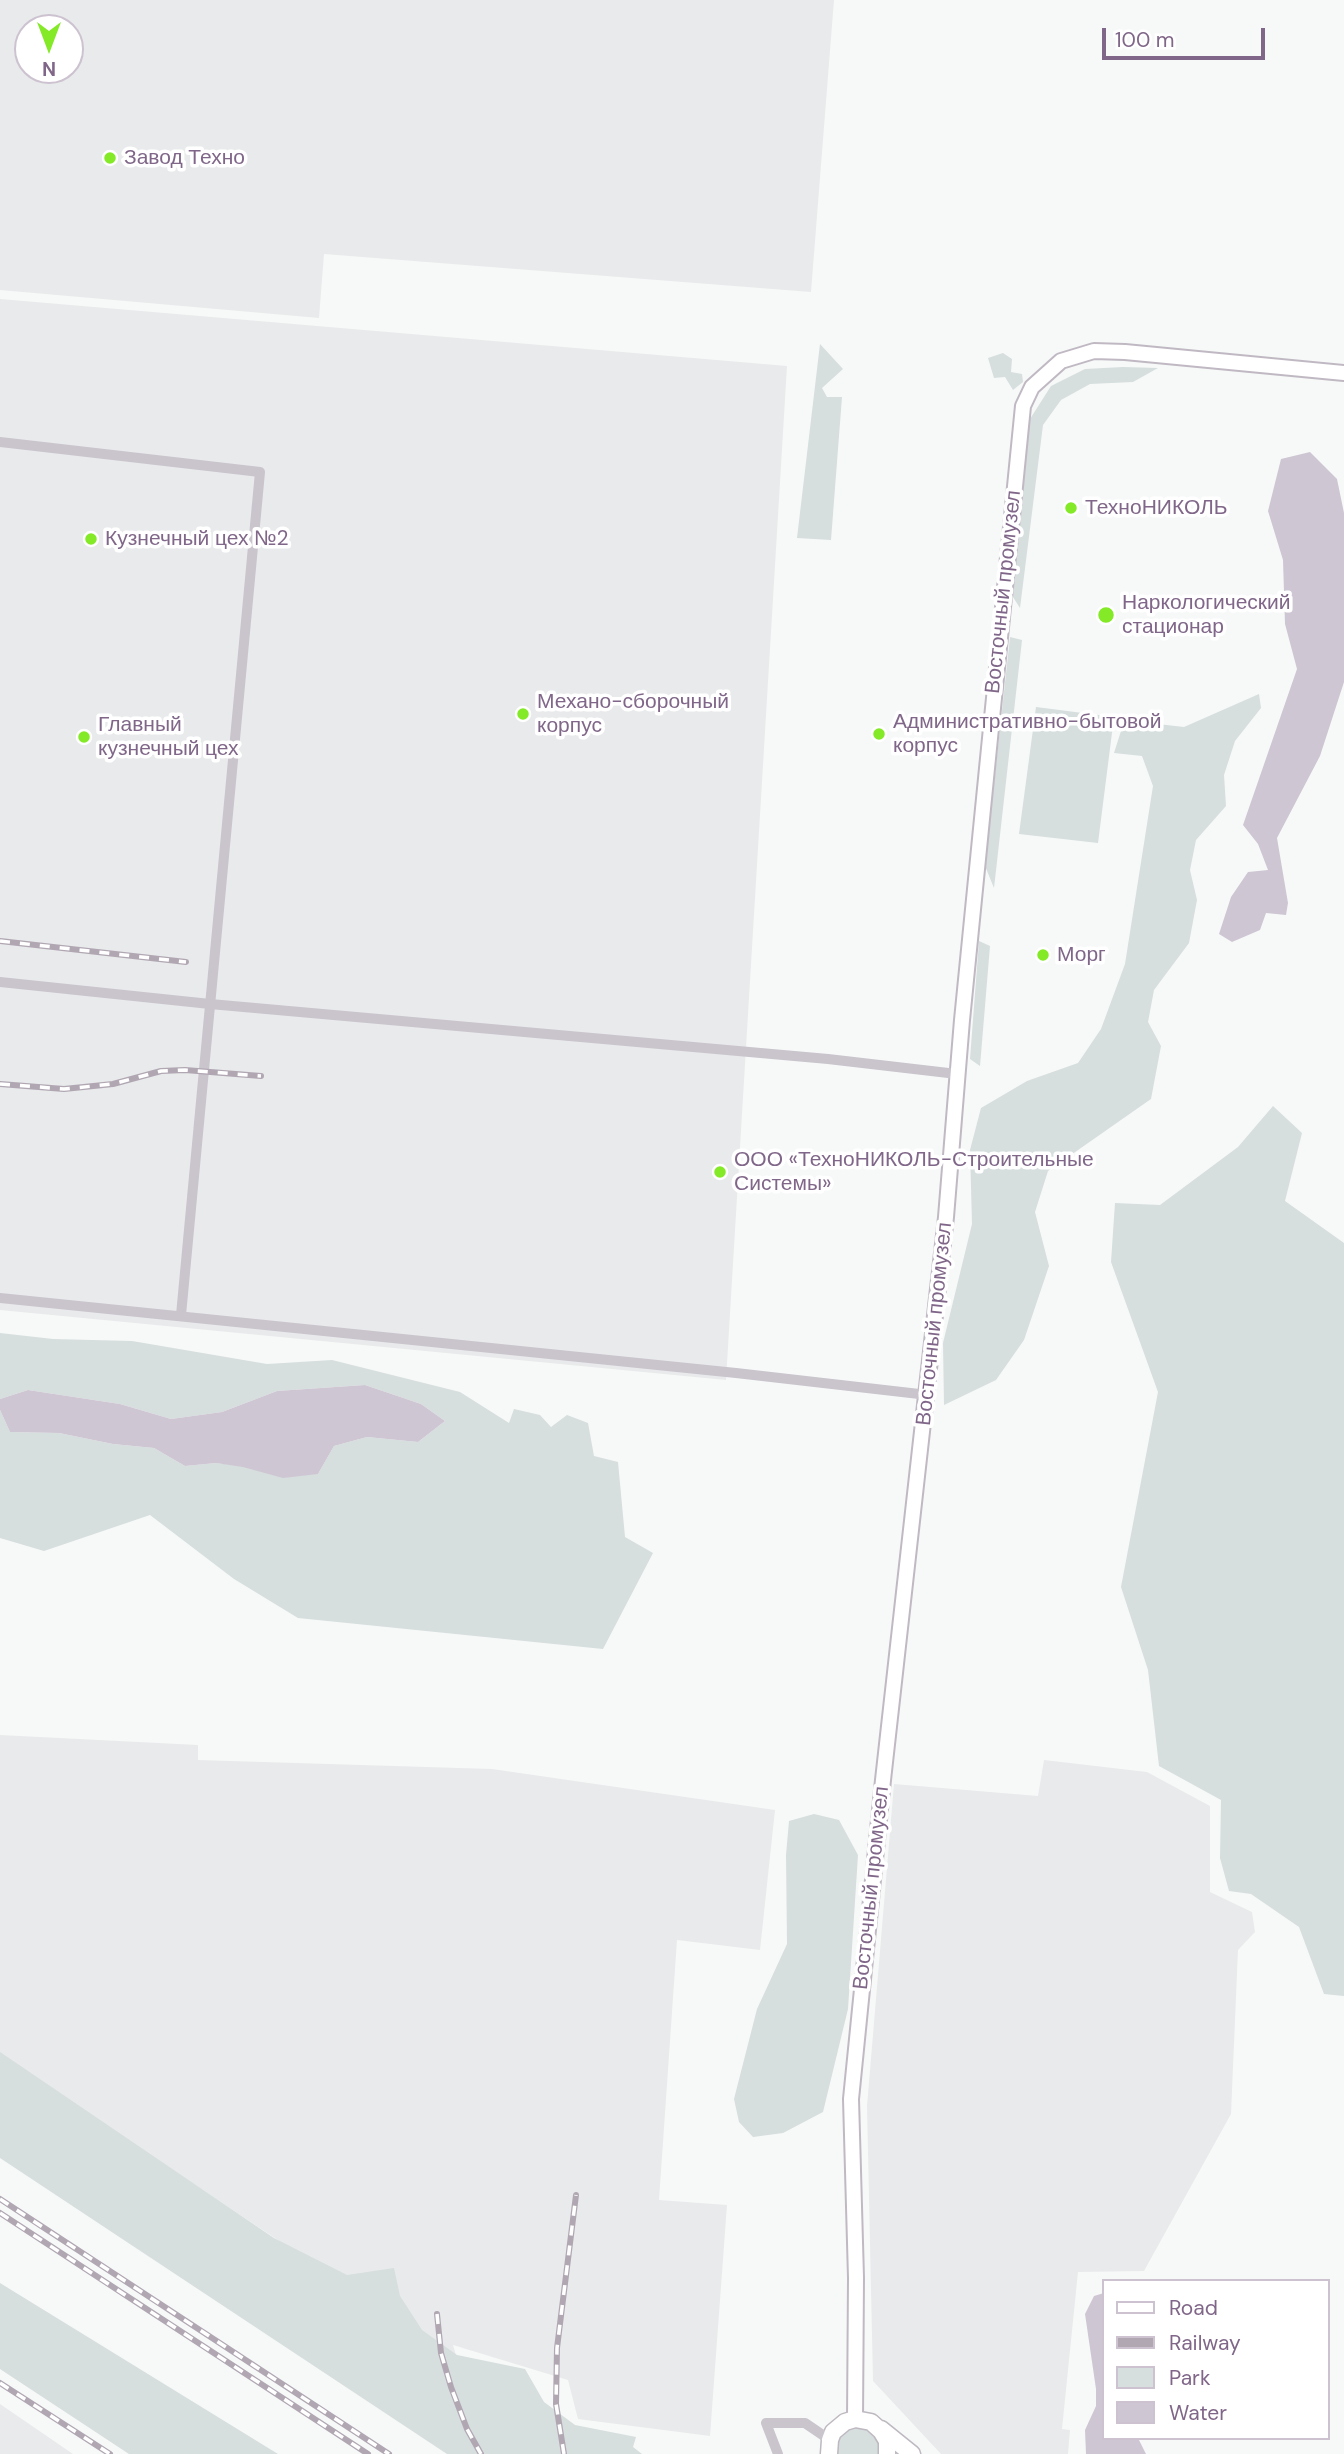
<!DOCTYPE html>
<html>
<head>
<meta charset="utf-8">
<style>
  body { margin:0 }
  #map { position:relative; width:1344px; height:2454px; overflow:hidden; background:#f7f9f8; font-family:"DM Sans",sans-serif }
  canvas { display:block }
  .legend { position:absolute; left:1102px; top:2279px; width:228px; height:161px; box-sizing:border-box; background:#fff; border:2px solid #ccc2d0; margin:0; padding:9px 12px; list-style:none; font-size:21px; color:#806789 }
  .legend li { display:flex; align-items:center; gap:14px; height:35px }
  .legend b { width:35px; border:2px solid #ccc2d0 }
  .north { position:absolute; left:14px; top:14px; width:70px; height:70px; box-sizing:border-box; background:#fff; border:2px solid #ccc2d0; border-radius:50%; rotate:180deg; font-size:19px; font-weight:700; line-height:28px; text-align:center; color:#806789 }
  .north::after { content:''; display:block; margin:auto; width:24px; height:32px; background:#84e927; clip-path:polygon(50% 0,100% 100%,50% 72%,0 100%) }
  .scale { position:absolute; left:1102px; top:28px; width:163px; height:32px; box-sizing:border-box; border:4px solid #806789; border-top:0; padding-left:9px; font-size:21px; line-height:24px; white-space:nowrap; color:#806789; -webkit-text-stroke:5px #fff; paint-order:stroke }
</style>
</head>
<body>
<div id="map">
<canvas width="1344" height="2454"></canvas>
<ul class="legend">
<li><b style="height:9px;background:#fff"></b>Road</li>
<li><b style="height:9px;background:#b0a7b3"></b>Railway</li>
<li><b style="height:19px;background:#d6dede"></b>Park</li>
<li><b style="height:19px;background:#cec6d3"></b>Water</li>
</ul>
<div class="north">N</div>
<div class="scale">100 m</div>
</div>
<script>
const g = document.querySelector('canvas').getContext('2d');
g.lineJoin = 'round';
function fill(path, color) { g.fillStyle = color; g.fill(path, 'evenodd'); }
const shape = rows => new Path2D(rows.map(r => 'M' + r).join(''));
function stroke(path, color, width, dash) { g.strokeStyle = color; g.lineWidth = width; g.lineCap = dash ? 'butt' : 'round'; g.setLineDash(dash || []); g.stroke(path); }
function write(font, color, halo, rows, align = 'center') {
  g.font = font + ' "DM Sans",sans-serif'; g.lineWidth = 7; g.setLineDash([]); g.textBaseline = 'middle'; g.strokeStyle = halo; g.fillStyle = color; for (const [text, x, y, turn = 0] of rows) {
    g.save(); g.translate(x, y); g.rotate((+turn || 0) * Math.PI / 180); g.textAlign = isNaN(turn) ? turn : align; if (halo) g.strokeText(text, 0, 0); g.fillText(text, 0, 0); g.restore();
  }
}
fill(shape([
  [0,0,834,0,811,292,324,254,319,318,0,290],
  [70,28,70,70,28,70,28,28],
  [0,299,787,366,726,1380,0,1310],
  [0,1735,198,1745,198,1760,492,1769,775,1810,760,1950,677,1940,659,2200,727,2205,710,2436,578,2419,568,2380,453,2345,465,2385,407,2326,0,2055],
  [1044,1760,1147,1772,1210,1806,1210,1892,1252,1912,1255,1932,1238,1950,1231,2114,1144,2271,1078,2272,1062,2429,1070,2430,1068,2454,941,2454,873,2381,867,2106,894,1784,1038,1796],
  [0,2404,73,2454,0,2454]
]), '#e9eaeb');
fill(shape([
  [820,344,843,369,822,388,827,397,842,397,831,540,797,538],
  [1003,353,1012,359,1011,372,1022,374,1023,382,1013,390,1005,377,994,378,988,358],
  [1123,367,1158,368,1133,382,1090,384,1061,400,1043,425,1020,608,1011,594,1030,419,1051,386,1085,369],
  [1010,637,1022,640,994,888,985,866],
  [1259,694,1261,708,1235,741,1224,775,1226,806,1196,840,1190,870,1197,900,1189,943,1154,990,1148,1022,1161,1046,1151,1099,1048,1171,1035,1212,1049,1266,1024,1340,996,1380,944,1405,943,1343,972,1224,970,1150,981,1108,1027,1081,1078,1063,1101,1029,1125,964,1153,786,1142,756,1114,753,1121,731,1149,723,1184,727],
  [1036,707,1114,717,1098,843,1019,834],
  [979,941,990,946,980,1066,970,1059],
  [1273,1106,1302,1133,1285,1201,1344,1243,1344,1996,1324,1994,1299,1927,1251,1894,1229,1891,1220,1858,1221,1800,1159,1766,1148,1670,1121,1587,1158,1392,1111,1262,1115,1203,1160,1205,1238,1147],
  [0,1333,53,1339,132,1341,267,1364,332,1360,460,1392,509,1423,514,1409,540,1415,551,1427,567,1415,588,1423,594,1456,618,1462,625,1537,653,1553,603,1649,298,1618,234,1579,150,1515,44,1551,0,1538,0,1410,10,1432,59,1433,113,1444,154,1448,185,1466,216,1463,318,1474,334,1446,367,1437,418,1442,445,1421,421,1404,365,1385,277,1391,222,1412,171,1419,120,1404,28,1390,0,1399],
  [814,1814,839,1820,858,1855,848,2009,823,2112,783,2133,753,2137,739,2122,734,2099,757,2009,787,1944,786,1855,789,1821],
  [0,2052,274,2238,347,2275,394,2268,400,2296,422,2330,457,2355,525,2369,544,2402,575,2425,636,2437,633,2447,642,2454,447,2454,0,2158],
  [0,2283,278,2454,129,2454,0,2369],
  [856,2424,877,2433,882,2454,834,2454,837,2435]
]), '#d6dede');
fill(shape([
  [1310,452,1337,479,1344,513,1344,682,1320,756,1277,838,1288,903,1286,915,1266,913,1260,930,1232,942,1219,934,1231,897,1248,872,1268,870,1258,844,1243,825,1297,669,1285,624,1283,560,1268,511,1281,459],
  [365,1385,421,1404,445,1421,418,1442,367,1437,334,1446,318,1474,283,1478,243,1467,216,1463,185,1466,154,1448,113,1444,59,1433,10,1432,0,1410,0,1399,28,1390,120,1404,171,1419,222,1412,277,1391],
  [1104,2293,1104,2438,1138,2438,1146,2454,1086,2454,1085,2430,1096,2406,1096,2389,1085,2314,1094,2296]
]), '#cec6d3');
const secondary = shape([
  [855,2419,856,2278,851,2099,883,1780,946,1217,962,1020,1023,406,1032,387,1061,361,1094,351,1125,352,1344,373]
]);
const primary = shape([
  [881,2429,912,2454],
  [829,2454,830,2440,833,2432,845,2422,855,2419,871,2422,881,2431,887,2441,887,2454]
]);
stroke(secondary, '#c0b9c3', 18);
stroke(primary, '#beb8c0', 19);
stroke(shape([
  [0,442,260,472,181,1315],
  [0,982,210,1004,828,1059,957,1074],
  [0,1298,736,1373,928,1395],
  [778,2454,766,2423,805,2423,830,2440]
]), '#cac4cd', 10);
stroke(secondary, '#fff', 14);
stroke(primary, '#fff', 16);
const rail = shape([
  [0,941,186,962],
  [0,1084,64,1089,113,1084,161,1071,185,1070,261,1076],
  [0,2199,389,2454],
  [0,2213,368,2454],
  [437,2314,441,2353,451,2387,467,2429,481,2454],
  [0,2383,110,2454],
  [564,2454,556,2404,557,2348,576,2195]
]);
stroke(rail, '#b0a7b3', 6);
stroke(rail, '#fff', 3.5, [10]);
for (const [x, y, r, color] of [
  [110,158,7,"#84e927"],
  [1071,508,7,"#84e927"],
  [91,539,7,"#84e927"],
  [1106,615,9,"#84e927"],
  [523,714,7,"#84e927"],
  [879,734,7,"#84e927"],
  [84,737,7,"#84e927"],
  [1043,955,7,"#84e927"],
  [720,1172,7,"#84e927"]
]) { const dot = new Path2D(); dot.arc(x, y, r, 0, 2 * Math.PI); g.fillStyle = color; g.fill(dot); stroke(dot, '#fff', 2.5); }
write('21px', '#806789', '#fff', [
  ["Завод Техно",124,158],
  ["ТехноНИКОЛЬ",1085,508],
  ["Кузнечный цех №2",105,539],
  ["Наркологический",1122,603],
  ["стационар",1122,627],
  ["Механо-сборочный",537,702],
  ["корпус",537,726],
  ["Административно-бытовой",893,722],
  ["корпус",893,746],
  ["Главный",98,725],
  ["кузнечный цех",98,749],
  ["Морг",1057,955],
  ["ООО «ТехноНИКОЛЬ-Строительные",734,1160],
  ["Системы»",734,1184]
], 'left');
write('21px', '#806789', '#fff', [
  ["Восточный промузел",1004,592,-84],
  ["Восточный промузел",935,1324,-84],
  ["Восточный промузел",872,1888,-84]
]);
</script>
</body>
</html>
